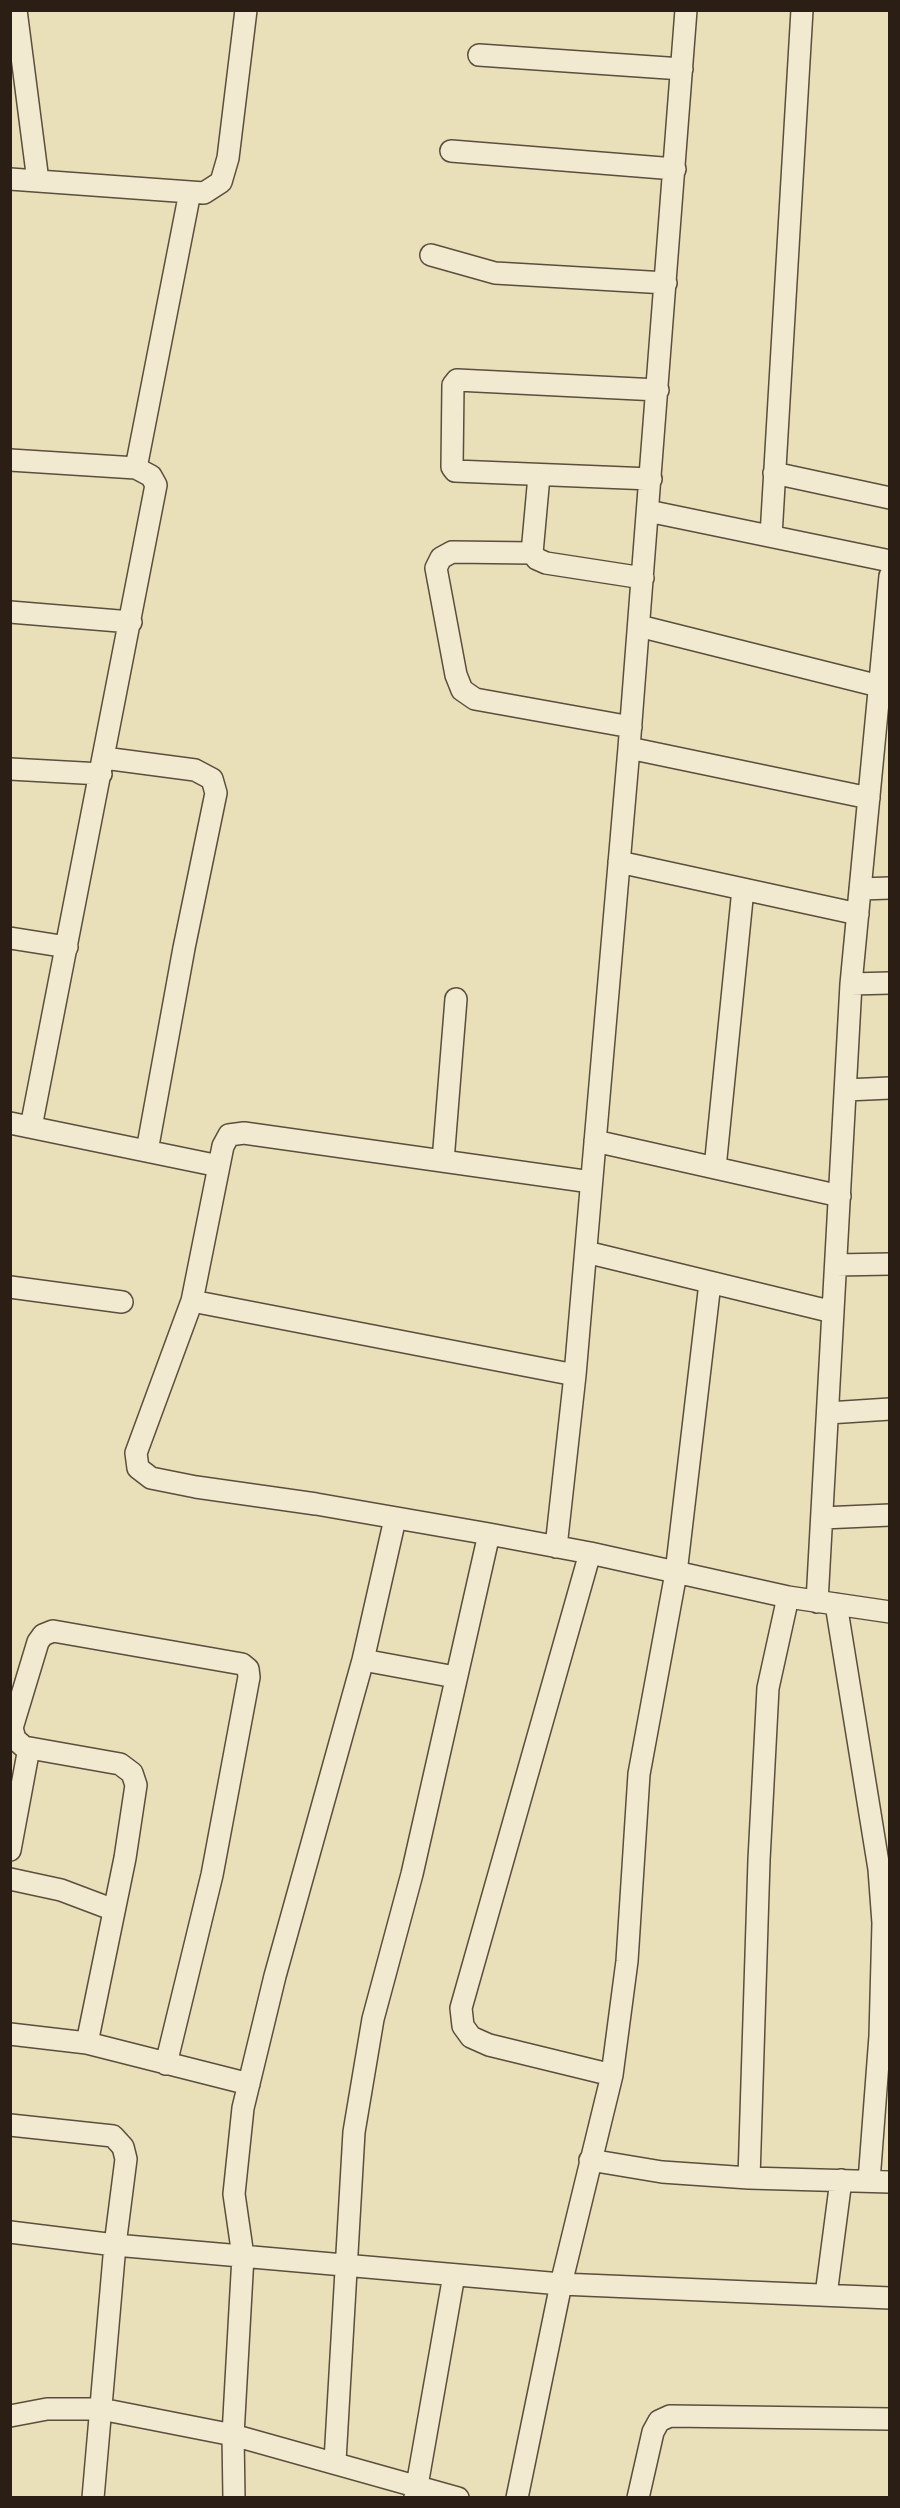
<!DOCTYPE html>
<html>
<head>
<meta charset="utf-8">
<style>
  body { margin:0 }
  #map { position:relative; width:900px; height:2508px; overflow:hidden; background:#e9dfb8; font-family:"EB Garamond",serif }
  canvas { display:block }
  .frame { position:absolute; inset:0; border:12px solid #2b1e14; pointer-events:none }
</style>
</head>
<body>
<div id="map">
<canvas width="900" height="2508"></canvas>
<div class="frame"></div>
</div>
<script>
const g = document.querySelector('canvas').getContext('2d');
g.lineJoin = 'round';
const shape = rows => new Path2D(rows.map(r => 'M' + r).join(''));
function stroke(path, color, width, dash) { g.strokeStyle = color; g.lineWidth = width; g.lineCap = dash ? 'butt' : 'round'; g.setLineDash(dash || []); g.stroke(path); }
const minor = shape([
  [16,10,38,181],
  [479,55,682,69],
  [451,151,675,169],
  [10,179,204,193,221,182,228,158,246,10],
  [431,255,495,273,666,283],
  [10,460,136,468,151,476,156,485,31,1127],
  [136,468,190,192],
  [774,473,890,498],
  [651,479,455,471,452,467,453,385,457,380,658,390],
  [648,511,890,561],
  [771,536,802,10],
  [532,553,539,476],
  [10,612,131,622],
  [639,626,879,686],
  [631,727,475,699,462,690,456,675,436,568,441,558,452,552,532,553,537,559,546,563,643,578],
  [629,748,869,798],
  [104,758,195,770,212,779,216,793,184,948,147,1151],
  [10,769,101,774],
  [619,862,858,914],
  [860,889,890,888],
  [10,938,67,947],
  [851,984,890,983],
  [846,1090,890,1088],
  [10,1123,219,1166],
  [595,1141,840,1196],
  [443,1161,456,999],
  [715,1168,743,889],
  [591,1182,244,1133,229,1135,223,1146,192,1301,136,1453,138,1468,151,1478,196,1487,316,1504,489,1534,590,1553,788,1597,890,1612],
  [586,1252,833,1312],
  [836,1265,890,1264],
  [10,1287,122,1302],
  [192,1301,575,1375],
  [828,1413,890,1409],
  [822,1518,890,1515],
  [556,1547,575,1375,629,748,686,10],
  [590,1553,461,2008,463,2026,471,2037,489,2045,612,2075],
  [817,1602,851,984,890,576],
  [836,1604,879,1869,883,1923,880,2036,869,2181],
  [363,1660,455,1677],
  [10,1850,29,1748],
  [10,1879,61,1890,114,1910],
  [10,2034,87,2043,249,2084],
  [87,2043,125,1858,136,1785,132,1773,120,1764,24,1747,15,1739,12,1728,38,1642,43,1635,53,1631,242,1664,248,1669,249,1677,212,1875,166,2064],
  [10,2125,113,2136,123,2147,126,2159,115,2245,93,2498],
  [590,2160,662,2172,749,2178,890,2182],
  [749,2178,759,1860,768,1688,788,1597],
  [10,2232,115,2245,561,2284,890,2298],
  [826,2295,841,2180],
  [10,2416,47,2409,101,2409,233,2435,458,2498],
  [335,2461,354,2132,373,2019,412,1874,489,1534],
  [415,2497,454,2275],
  [234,2498,233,2435,243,2256,234,2194,243,2108,275,1976,363,1660,395,1519],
  [517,2498,561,2284,612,2075,627,1961,639,1774,676,1573,710,1283],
  [638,2498,653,2432,659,2421,670,2416,890,2419]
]);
stroke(minor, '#5a4e3d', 24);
stroke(minor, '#f1ead1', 21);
</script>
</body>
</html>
